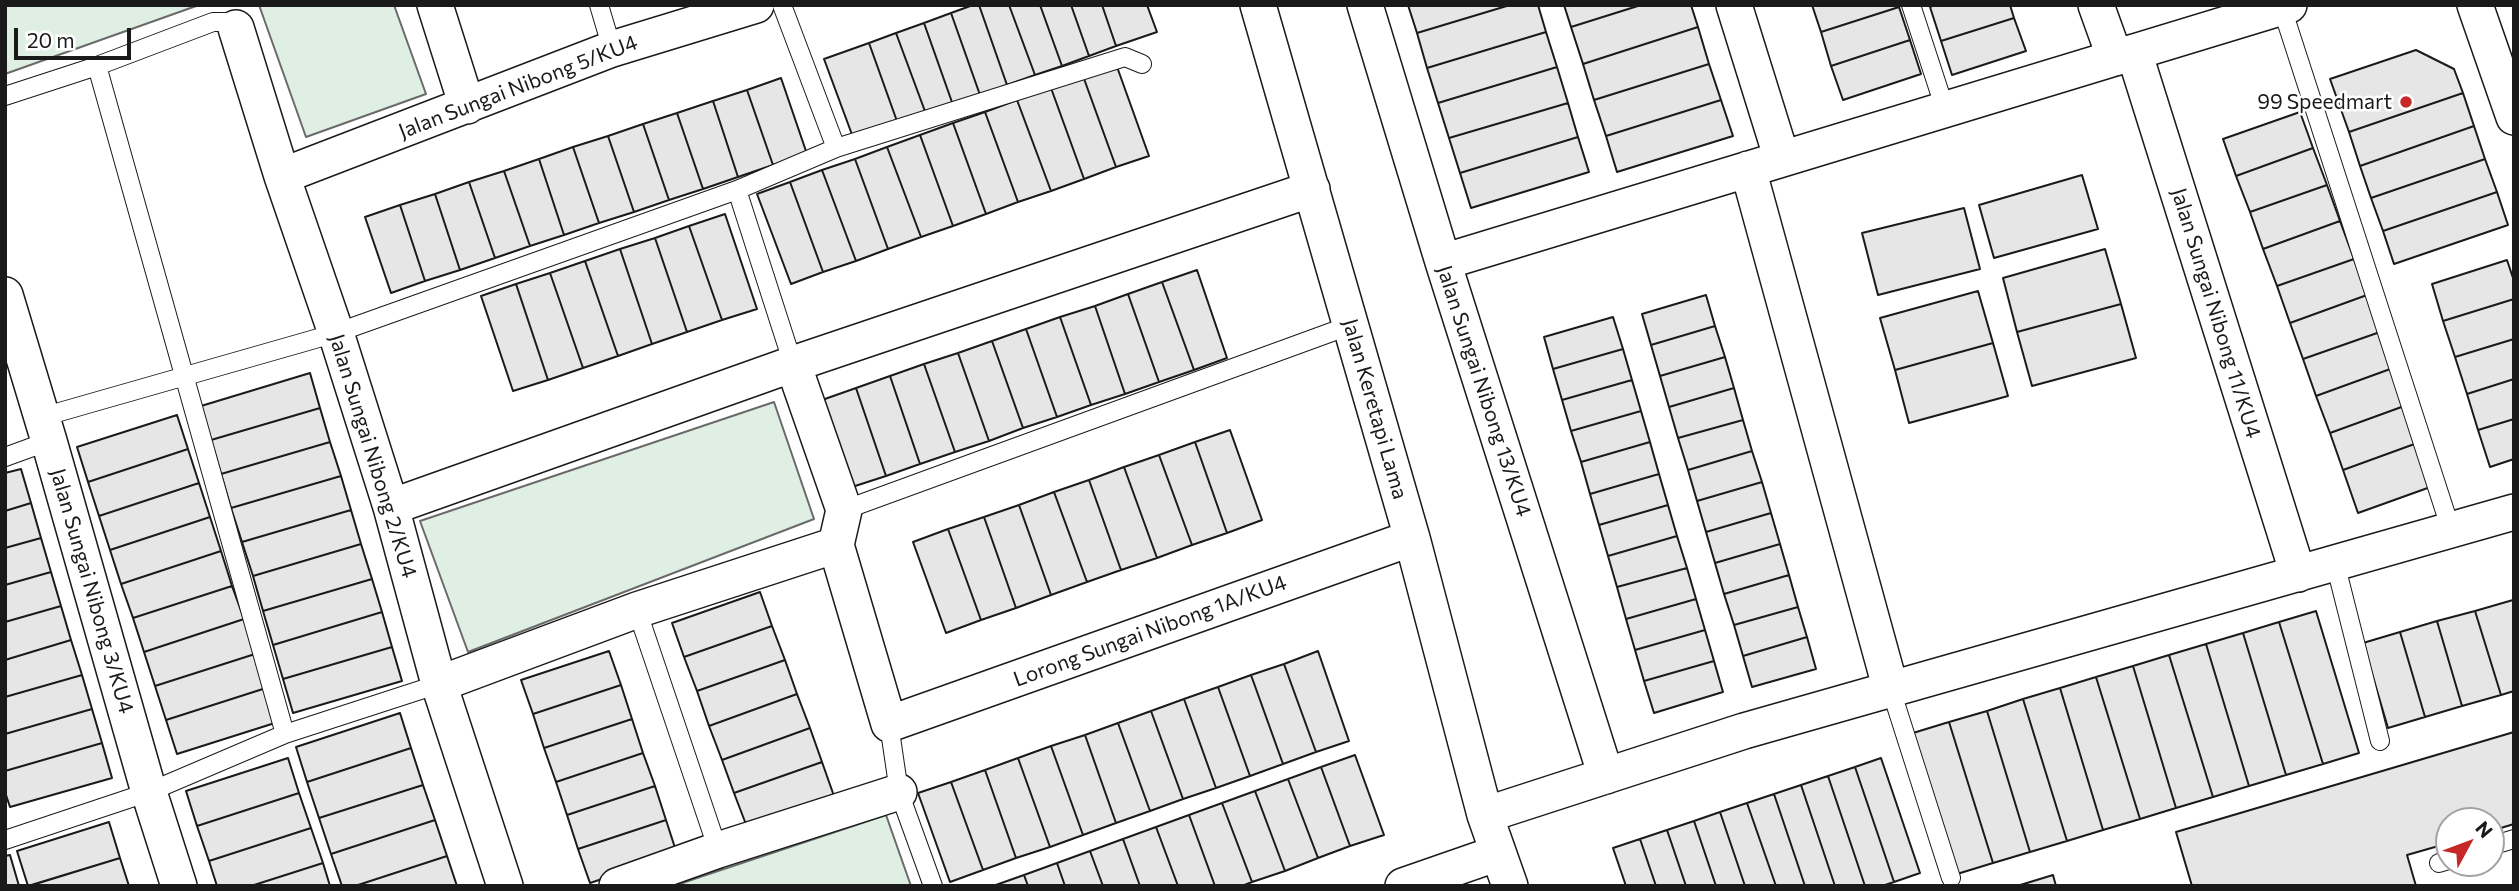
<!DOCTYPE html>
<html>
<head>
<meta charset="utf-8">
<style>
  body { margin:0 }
  #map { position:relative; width:2519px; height:891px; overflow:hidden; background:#fff; font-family:Commissioner,sans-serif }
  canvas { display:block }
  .frame { position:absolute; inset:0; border:7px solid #1a1a1a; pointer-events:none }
  .north { position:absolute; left:2435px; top:807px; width:70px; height:70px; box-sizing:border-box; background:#fff; border:2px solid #a3a3a3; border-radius:50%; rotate:49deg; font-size:19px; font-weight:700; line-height:28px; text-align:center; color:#1a1a1a }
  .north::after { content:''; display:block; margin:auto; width:24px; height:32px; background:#c62828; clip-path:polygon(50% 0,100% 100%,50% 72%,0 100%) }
  .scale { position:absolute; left:14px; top:28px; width:117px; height:32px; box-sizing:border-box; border:4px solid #1a1a1a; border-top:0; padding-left:9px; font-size:21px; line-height:24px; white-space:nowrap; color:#1a1a1a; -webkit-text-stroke:5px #fff; paint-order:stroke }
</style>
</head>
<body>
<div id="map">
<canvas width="2519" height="891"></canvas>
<div class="frame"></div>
<div class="north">N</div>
<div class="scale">20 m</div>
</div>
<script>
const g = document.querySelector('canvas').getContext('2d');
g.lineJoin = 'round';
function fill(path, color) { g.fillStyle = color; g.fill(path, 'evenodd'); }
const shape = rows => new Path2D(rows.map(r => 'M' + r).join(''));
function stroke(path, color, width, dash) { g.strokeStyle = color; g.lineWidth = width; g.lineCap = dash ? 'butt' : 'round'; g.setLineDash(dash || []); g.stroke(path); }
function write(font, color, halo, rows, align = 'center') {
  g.font = font + ' Commissioner,sans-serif'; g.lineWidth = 5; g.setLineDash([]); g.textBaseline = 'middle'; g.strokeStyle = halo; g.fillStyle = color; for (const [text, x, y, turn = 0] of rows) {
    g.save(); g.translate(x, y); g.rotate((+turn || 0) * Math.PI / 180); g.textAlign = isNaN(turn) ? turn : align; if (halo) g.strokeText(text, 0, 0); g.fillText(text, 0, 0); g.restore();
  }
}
const green = shape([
  [5,5,199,5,5,74,5,5],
  [259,5,394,5,426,94,306,137,259,5],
  [774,402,814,519,468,652,420,521,774,402],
  [886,815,911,886,674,886,697,878,886,815]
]);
fill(green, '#e0efe3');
stroke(green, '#6a6a6a', 2);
const building = shape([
  [973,5,979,5,1007,85,980,95,951,13,973,5],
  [979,5,1009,5,1035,75,1007,85,979,5],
  [1009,5,1040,5,1062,66,1035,75,1009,5],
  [1040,5,1071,5,1089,56,1062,66,1040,5],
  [1071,5,1102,5,1116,46,1089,56,1071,5],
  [1102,5,1147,5,1157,32,1116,46,1102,5],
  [1408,5,1510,5,1417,33,1408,5],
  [1510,5,1538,5,1546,32,1427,68,1417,33,1510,5],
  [1564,5,1641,5,1571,27,1564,5],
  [1641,5,1691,5,1698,27,1583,64,1571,27,1641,5],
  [1812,5,1898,5,1899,7,1821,32,1812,5],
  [1935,5,2010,5,2014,18,1941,41,1930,7,1935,5],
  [1899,7,1910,40,1831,66,1821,32,1899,7],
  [951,13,980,95,953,105,924,23,951,13],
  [2014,18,2026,51,1952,75,1941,41,2014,18],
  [924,23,953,105,926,114,896,33,924,23],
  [1698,27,1709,64,1594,100,1583,64,1698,27],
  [1546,32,1557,67,1438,103,1427,68,1546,32],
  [896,33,926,114,898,124,869,43,896,33],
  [1910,40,1921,74,1843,100,1831,66,1910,40],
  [869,43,898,124,854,140,824,59,869,43],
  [2416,50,2454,69,2463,93,2349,132,2330,79,2416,50],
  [1116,64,1149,156,1116,167,1083,76,1116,64],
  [1709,64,1721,100,1606,136,1594,100,1709,64],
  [1557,67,1568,103,1449,138,1438,103,1557,67],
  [1083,76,1116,167,1084,179,1051,88,1083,76],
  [781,78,807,154,773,165,747,90,781,78],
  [1051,88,1084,179,1051,191,1017,100,1051,88],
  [747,90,773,165,738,177,713,101,747,90],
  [2463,93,2474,126,2360,166,2349,132,2463,93],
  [1017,100,1051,191,1018,202,985,112,1017,100],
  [1721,100,1733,136,1617,172,1606,136,1721,100],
  [713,101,738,177,703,189,677,113,713,101],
  [1568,103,1578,137,1460,173,1449,138,1568,103],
  [985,112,1018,202,986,214,953,123,985,112],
  [2300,112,2313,148,2236,176,2223,139,2300,112],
  [677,113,703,189,669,200,643,124,677,113],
  [953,123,986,214,953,226,920,135,953,123],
  [643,124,669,200,634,212,608,136,643,124],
  [2474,126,2485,159,2371,198,2360,166,2474,126],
  [920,135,953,226,921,237,887,147,920,135],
  [608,136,634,212,599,223,573,147,608,136],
  [1578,137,1589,172,1471,208,1460,173,1578,137],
  [573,147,599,223,564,235,539,159,573,147],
  [887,147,921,237,888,249,855,159,887,147],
  [2313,148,2327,185,2250,212,2236,176,2313,148],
  [539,159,564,235,530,246,504,171,539,159],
  [855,159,888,249,856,261,822,170,855,159],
  [2485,159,2497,192,2383,231,2371,198,2485,159],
  [822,170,856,261,823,272,790,182,822,170],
  [504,171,530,246,495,258,469,182,504,171],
  [2082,175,2098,229,1994,258,1979,205,2082,175],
  [469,182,495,258,460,270,435,194,469,182],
  [790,182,823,272,791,284,757,194,790,182],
  [2327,185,2340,221,2263,249,2250,212,2327,185],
  [2497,192,2508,225,2394,264,2383,231,2497,192],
  [435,194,460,270,425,281,400,205,435,194],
  [400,205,425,281,391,293,365,217,400,205],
  [1964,208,1980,269,1878,295,1862,233,1964,208],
  [725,214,757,309,722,320,689,226,725,214],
  [2340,221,2354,259,2277,286,2263,249,2340,221],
  [689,226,722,320,687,332,655,238,689,226],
  [655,238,687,332,652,344,620,249,655,238],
  [620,249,652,344,618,356,585,261,620,249],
  [2105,249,2121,304,2017,332,2003,278,2105,249],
  [2354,259,2367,295,2290,323,2277,286,2354,259],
  [2507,260,2514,281,2514,299,2443,321,2432,284,2507,260],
  [585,261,618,356,583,368,550,273,585,261],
  [1197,270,1227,358,1194,370,1162,282,1197,270],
  [550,273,583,368,548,380,516,284,550,273],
  [1162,282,1194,370,1159,382,1128,294,1162,282],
  [516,284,548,380,513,391,481,296,516,284],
  [1978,291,1993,343,1895,370,1880,318,1978,291],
  [1128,294,1159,382,1125,394,1095,306,1128,294],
  [1706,295,1715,326,1651,345,1642,314,1706,295],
  [2367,295,2380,332,2303,359,2290,323,2367,295],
  [2514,299,2514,339,2455,357,2443,321,2514,299],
  [2121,304,2136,358,2032,386,2017,332,2121,304],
  [1095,306,1125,394,1091,405,1060,317,1095,306],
  [1060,317,1091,405,1057,417,1026,329,1060,317],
  [1613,317,1623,349,1553,369,1544,337,1613,317],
  [1715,326,1725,357,1660,376,1651,345,1715,326],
  [1026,329,1057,417,1023,428,992,341,1026,329],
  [2380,332,2393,368,2316,396,2303,359,2380,332],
  [2514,339,2514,379,2467,394,2455,357,2514,339],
  [992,341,1023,428,989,441,958,353,992,341],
  [1993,343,2008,396,1909,423,1895,370,1993,343],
  [1623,349,1632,380,1562,400,1553,369,1623,349],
  [958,353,989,441,955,452,924,364,958,353],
  [1725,357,1734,388,1669,407,1660,376,1725,357],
  [924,364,955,452,920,464,890,376,924,364],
  [2393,368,2407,405,2330,433,2316,396,2393,368],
  [310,373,320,408,211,440,201,406,310,373],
  [890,376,920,464,886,476,856,388,890,376],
  [2514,379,2514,419,2478,430,2467,394,2514,379],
  [1632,380,1641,411,1571,431,1562,400,1632,380],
  [856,388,886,476,852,487,822,400,856,388],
  [1734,388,1743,420,1678,438,1669,407,1734,388],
  [2407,405,2420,442,2343,470,2330,433,2407,405],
  [320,408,330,442,221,474,211,440,320,408],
  [1641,411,1650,442,1581,462,1571,431,1641,411],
  [177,415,188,449,88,482,77,447,177,415],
  [2514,419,2514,459,2490,467,2478,430,2514,419],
  [1743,420,1752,451,1688,470,1678,438,1743,420],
  [1230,430,1262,520,1227,533,1195,442,1230,430],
  [330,442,341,476,231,508,221,474,330,442],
  [1195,442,1227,533,1192,545,1159,455,1195,442],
  [1650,442,1659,474,1590,494,1581,462,1650,442],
  [2420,442,2436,485,2358,513,2343,470,2420,442],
  [188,449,199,483,99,516,88,482,188,449],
  [1752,451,1762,482,1697,501,1688,470,1752,451],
  [1159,455,1192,545,1157,558,1124,467,1159,455],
  [1124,467,1157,558,1121,570,1089,480,1124,467],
  [21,469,31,503,5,511,5,473,21,469],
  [1659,474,1668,505,1599,525,1590,494,1659,474],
  [341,476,351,510,242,542,231,508,341,476],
  [1089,480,1121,570,1087,582,1054,492,1089,480],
  [1762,482,1771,513,1706,532,1697,501,1762,482],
  [199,483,210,517,110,550,99,516,199,483],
  [1054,492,1087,582,1051,595,1019,505,1054,492],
  [31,503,41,538,5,548,5,511,31,503],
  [1019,505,1051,595,1016,608,984,517,1019,505],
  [1668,505,1677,536,1608,556,1599,525,1668,505],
  [351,510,361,544,253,576,242,542,351,510],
  [1771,513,1780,544,1715,563,1706,532,1771,513],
  [210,517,221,551,121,584,110,550,210,517],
  [984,517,1016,608,981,620,948,529,984,517],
  [948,529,981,620,946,633,913,542,948,529],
  [1677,536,1687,568,1617,587,1608,556,1677,536],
  [41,538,51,572,5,585,5,548,41,538],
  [361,544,372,579,263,611,253,576,361,544],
  [1780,544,1789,575,1724,594,1715,563,1780,544],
  [221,551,232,586,133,618,121,584,221,551],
  [1687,568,1696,599,1626,619,1617,587,1687,568],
  [51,572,61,606,5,622,5,585,51,572],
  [1789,575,1798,607,1734,625,1724,594,1789,575],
  [372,579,382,612,273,645,263,611,372,579],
  [232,586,244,619,144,652,133,618,232,586],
  [760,592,772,626,684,657,672,623,760,592],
  [1696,599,1705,630,1635,650,1626,619,1696,599],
  [2513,600,2514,691,2501,695,2475,611,2513,600],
  [61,606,71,640,5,660,5,622,61,606],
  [1798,607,1807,637,1743,656,1734,625,1798,607],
  [2316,611,2359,753,2323,764,2279,622,2316,611],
  [2475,611,2501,695,2462,706,2437,621,2475,611],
  [382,612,392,647,283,679,273,645,382,612],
  [244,619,255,654,155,686,144,652,244,619],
  [2437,621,2462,706,2425,717,2400,632,2437,621],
  [2279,622,2323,764,2286,775,2243,633,2279,622],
  [772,626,785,660,697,691,684,657,772,626],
  [1705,630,1714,661,1644,681,1635,650,1705,630],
  [2400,632,2425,717,2388,728,2363,643,2400,632],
  [2243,633,2286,775,2249,786,2206,644,2243,633],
  [1807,637,1816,669,1752,687,1743,656,1807,637],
  [71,640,82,675,5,697,5,660,71,640],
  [2206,644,2249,786,2213,797,2169,655,2206,644],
  [392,647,402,681,293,713,283,679,392,647],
  [609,651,621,685,533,714,521,680,609,651],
  [1318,651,1349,741,1316,752,1284,664,1318,651],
  [255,654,266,688,166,720,155,686,255,654],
  [2169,655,2213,797,2176,808,2133,666,2169,655],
  [785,660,797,694,709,726,697,691,785,660],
  [1714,661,1723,692,1654,713,1644,681,1714,661],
  [1284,664,1316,752,1283,764,1251,675,1284,664],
  [2133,666,2176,808,2140,819,2096,677,2133,666],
  [82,675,92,709,5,734,5,697,82,675],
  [1251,675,1283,764,1250,776,1218,687,1251,675],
  [2096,677,2140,819,2103,830,2060,688,2096,677],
  [621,685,632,719,544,748,533,714,621,685],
  [1218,687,1250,776,1216,788,1184,699,1218,687],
  [266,688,278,722,177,754,166,720,266,688],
  [2060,688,2103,830,2067,841,2023,699,2060,688],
  [797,694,810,728,722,760,709,726,797,694],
  [1184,699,1216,788,1183,799,1151,711,1184,699],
  [2023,699,2067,841,2030,852,1987,711,2023,699],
  [92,709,102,743,5,771,5,734,92,709],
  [1151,711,1183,799,1150,811,1118,723,1151,711],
  [1987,711,2030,852,1993,863,1949,722,1987,711],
  [400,713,411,748,307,782,296,747,400,713],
  [632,719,643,753,556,782,544,748,632,719],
  [1949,722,1993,863,1957,874,1913,733,1949,722],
  [1118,723,1150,811,1116,823,1085,735,1118,723],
  [810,728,822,762,734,793,722,760,810,728],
  [2514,732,2514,824,2491,831,2491,821,2449,821,2449,843,2407,855,2416,886,2192,886,2176,832,2514,732],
  [1085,735,1116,823,1083,835,1051,746,1085,735],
  [102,743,112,778,10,807,5,792,5,771,102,743],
  [1051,746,1083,835,1050,847,1018,758,1051,746],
  [411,748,423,785,319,818,307,782,411,748],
  [643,753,655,786,567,815,556,782,643,753],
  [1355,755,1384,835,1350,846,1321,767,1355,755],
  [288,758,299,793,197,826,186,791,288,758],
  [1018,758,1050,847,1016,858,985,770,1018,758],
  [1881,758,1920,873,1894,882,1855,767,1881,758],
  [822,762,834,796,747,827,734,793,822,762],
  [1321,767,1350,846,1318,858,1288,779,1321,767],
  [1855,767,1894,882,1882,886,1865,886,1828,776,1855,767],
  [985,770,1016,858,983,870,951,782,985,770],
  [1828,776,1865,886,1835,886,1801,785,1828,776],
  [1288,779,1318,858,1285,871,1255,791,1288,779],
  [951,782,983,870,950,882,918,793,951,782],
  [423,785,435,820,331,854,319,818,423,785],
  [1801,785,1835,886,1805,886,1774,794,1801,785],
  [655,786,666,820,578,849,567,815,655,786],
  [1255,791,1285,871,1252,882,1222,803,1255,791],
  [299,793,311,828,209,861,197,826,299,793],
  [1774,794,1805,886,1776,886,1747,803,1774,794],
  [1222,803,1252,882,1242,886,1215,886,1189,815,1222,803],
  [1747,803,1776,886,1745,886,1720,812,1747,803],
  [1720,812,1745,886,1716,886,1694,821,1720,812],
  [1189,815,1215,886,1178,886,1156,827,1189,815],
  [435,820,447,856,355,886,342,886,331,854,435,820],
  [666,820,677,854,590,883,578,849,666,820],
  [1694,821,1716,886,1686,886,1667,830,1694,821],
  [109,822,120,858,28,886,17,851,109,822],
  [1156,827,1178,886,1140,886,1123,839,1156,827],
  [311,828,323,863,251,886,217,886,209,861,311,828],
  [1667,830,1686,886,1656,886,1640,839,1667,830],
  [1123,839,1140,886,1103,886,1090,851,1123,839],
  [1640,839,1656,886,1626,886,1613,848,1640,839],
  [1090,851,1103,886,1065,886,1057,863,1090,851],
  [10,855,19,886,5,886,5,856,10,855],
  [447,856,457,886,355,886,447,856],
  [120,858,129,886,29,886,120,858],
  [323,863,330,886,251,886,323,863],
  [1057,863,1065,886,1028,886,1024,875,1057,863],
  [1024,875,1028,886,993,886,1024,875],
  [2053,875,2056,886,2017,886,2053,875]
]);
fill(building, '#e6e6e6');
stroke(building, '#1a1a1a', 2);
const lane = shape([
  [599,5,612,49],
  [782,5,836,148],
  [1911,5,1945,109],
  [2281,5,2451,530],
  [97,66,285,734],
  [5,96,97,66,213,22,227,22,236,28],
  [737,190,793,364],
  [42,417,336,333,737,190,836,148,1125,57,1142,64],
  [5,457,49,441],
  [844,510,1351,325],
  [2335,563,2380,741],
  [637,610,718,850],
  [1891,690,1951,878],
  [889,724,899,792,933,886],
  [5,840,149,792,285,734,439,684],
  [2491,846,2514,839],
  [2439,863,2449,860]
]);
const street = shape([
  [435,5,467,106],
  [1258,5,1412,538,1485,815,1510,886],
  [1365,5,1443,262,1606,776],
  [1734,5,1782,159],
  [2096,5,2115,58],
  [2475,5,2514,117],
  [236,28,282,176,336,333,391,507,439,684,505,886],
  [2134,52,2298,574],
  [1748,169,1891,690],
  [282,176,612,49,756,5],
  [1443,262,2289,5],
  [5,295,49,441,149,792,179,886],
  [793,364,844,510,836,545,889,724,1412,538],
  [391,507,793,364,1312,189],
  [439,684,637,610,836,545],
  [1485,815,1744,731,2514,512],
  [617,886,718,850,899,792],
  [1403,886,1498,853]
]);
stroke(lane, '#1a1a1a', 20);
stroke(street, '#1a1a1a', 38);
stroke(lane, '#fff', 18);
stroke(street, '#fff', 35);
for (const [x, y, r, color] of [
  [2406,102,7,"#c62828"]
]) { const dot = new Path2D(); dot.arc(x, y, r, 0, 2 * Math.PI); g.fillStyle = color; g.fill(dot); stroke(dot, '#fff', 2.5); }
write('21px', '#1a1a1a', '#fff', [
  ["Jalan Sungai Nibong 5/KU4",518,87,-21],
  ["Jalan Sungai Nibong 11/KU4",2216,313,73],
  ["Jalan Sungai Nibong 13/KU4",1484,391,72],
  ["Jalan Keretapi Lama",1375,409,74],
  ["Jalan Sungai Nibong 2/KU4",373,456,73],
  ["Jalan Sungai Nibong 3/KU4",92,591,74],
  ["Lorong Sungai Nibong 1A/KU4",1150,631,-20]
]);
write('21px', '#1a1a1a', '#fff', [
  ["99 Speedmart",2392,102]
], 'right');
</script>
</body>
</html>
